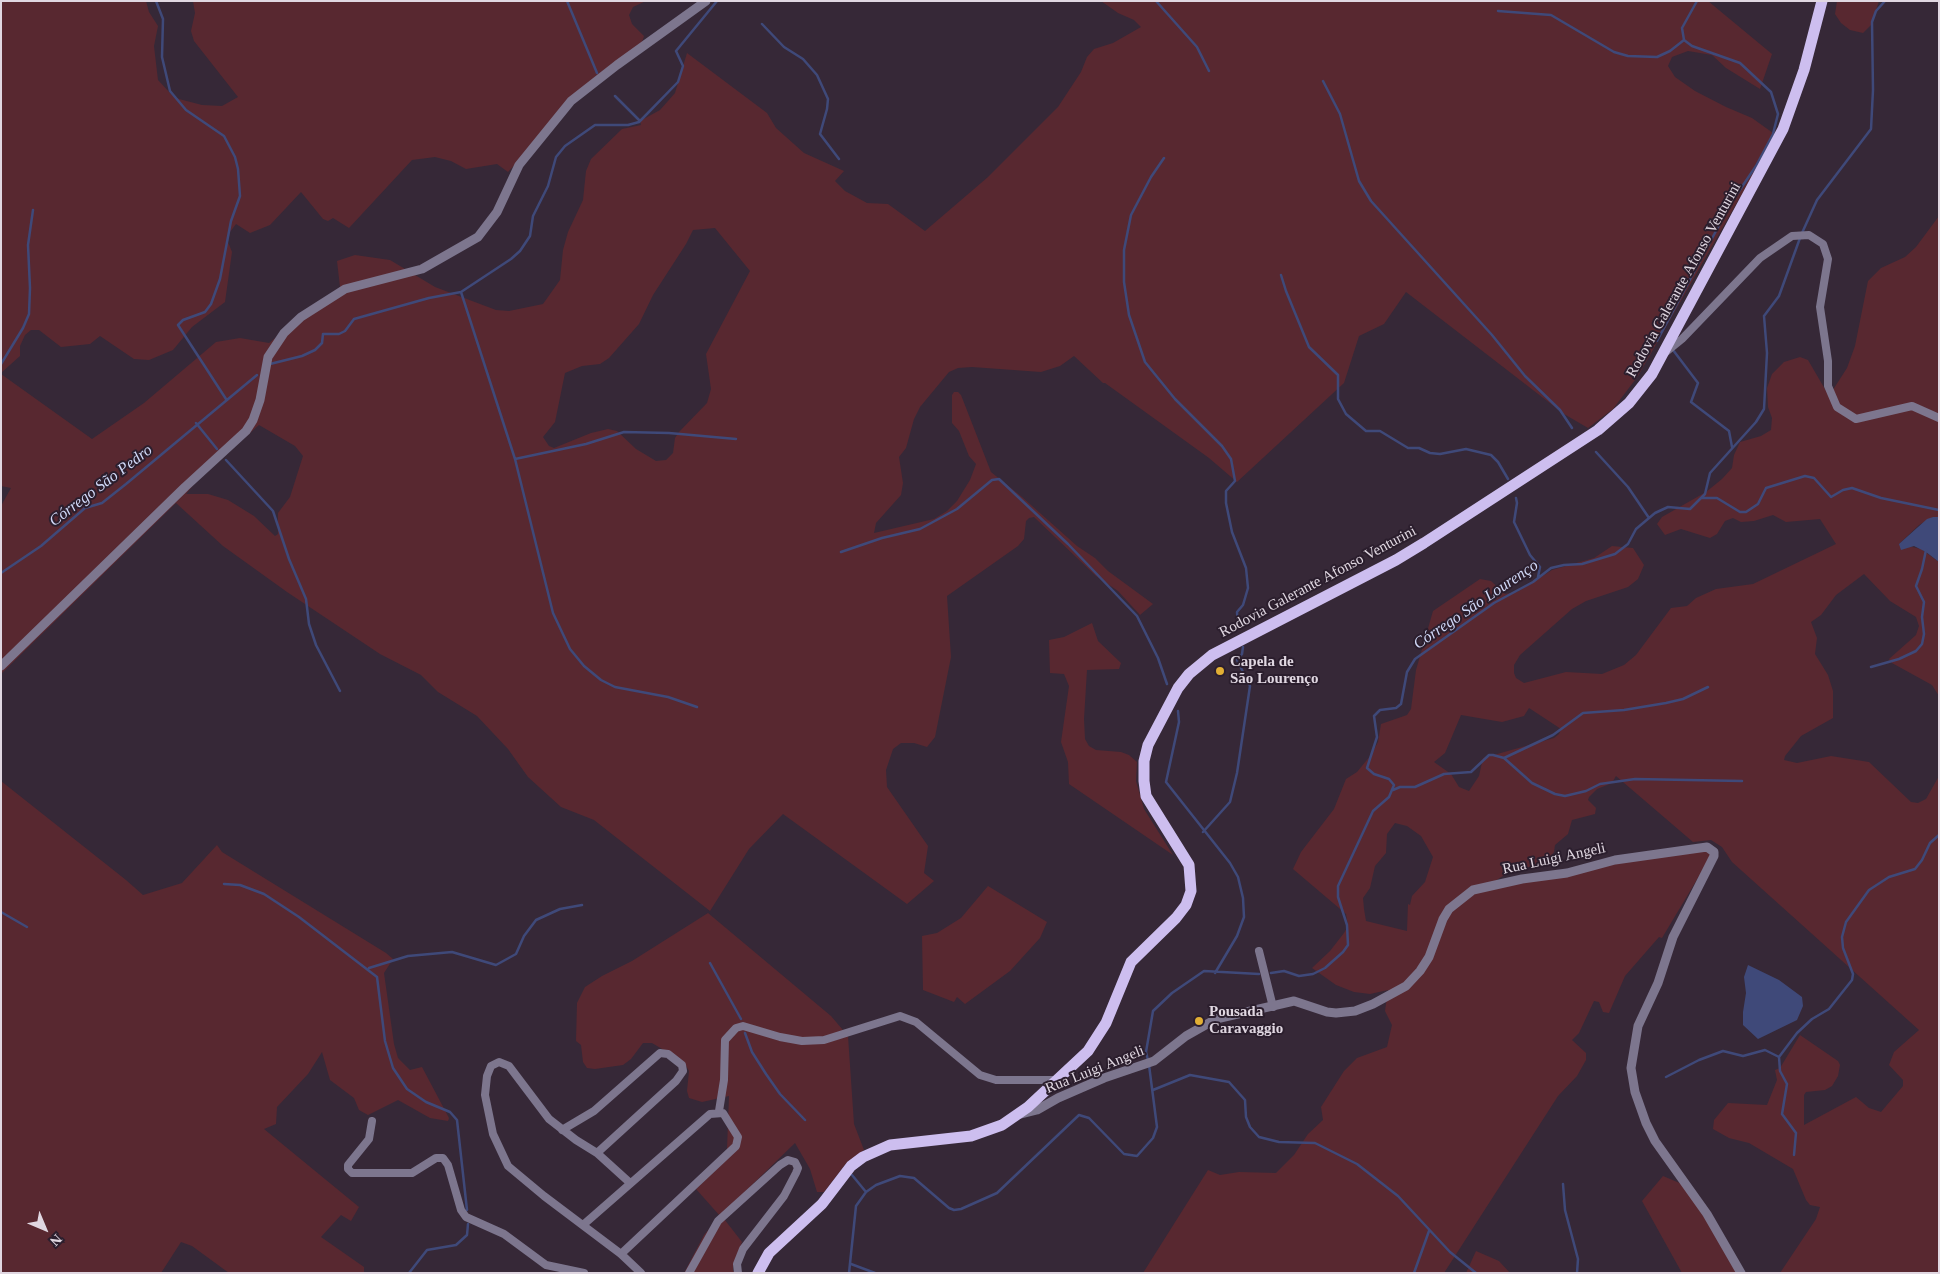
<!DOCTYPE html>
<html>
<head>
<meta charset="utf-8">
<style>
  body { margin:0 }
  #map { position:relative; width:1940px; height:1274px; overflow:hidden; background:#362837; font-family:Georgia,serif }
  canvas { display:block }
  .frame { position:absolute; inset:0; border:2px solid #e0d7e1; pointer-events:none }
  .north { position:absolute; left:20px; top:1204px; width:50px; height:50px; -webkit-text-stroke:4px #2b1e2d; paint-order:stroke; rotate:135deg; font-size:14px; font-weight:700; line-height:20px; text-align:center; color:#e0d7e1 }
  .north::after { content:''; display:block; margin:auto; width:18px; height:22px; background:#e0d7e1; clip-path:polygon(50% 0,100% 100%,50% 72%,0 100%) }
</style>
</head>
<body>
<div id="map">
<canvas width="1940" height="1274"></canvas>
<div class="frame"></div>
<div class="north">N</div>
</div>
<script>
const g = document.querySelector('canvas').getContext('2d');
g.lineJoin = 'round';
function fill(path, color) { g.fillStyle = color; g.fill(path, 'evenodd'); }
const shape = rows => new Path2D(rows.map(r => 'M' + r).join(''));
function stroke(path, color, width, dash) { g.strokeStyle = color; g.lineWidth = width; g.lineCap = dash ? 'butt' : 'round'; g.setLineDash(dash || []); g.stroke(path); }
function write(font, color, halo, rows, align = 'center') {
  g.font = font + ' Georgia,serif'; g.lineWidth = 4; g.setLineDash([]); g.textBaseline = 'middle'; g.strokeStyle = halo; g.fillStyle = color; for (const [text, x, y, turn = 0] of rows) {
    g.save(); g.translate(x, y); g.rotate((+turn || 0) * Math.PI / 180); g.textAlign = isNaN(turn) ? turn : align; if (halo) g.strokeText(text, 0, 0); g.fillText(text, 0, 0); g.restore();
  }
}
fill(shape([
  [1,1,146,1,149,12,158,26,154,46,158,80,171,94,179,99,202,105,222,106,238,97,194,41,191,31,195,13,193,1,646,1,633,7,629,15,632,24,644,36,641,45,603,71,508,172,497,164,466,169,451,161,435,157,412,160,349,228,333,218,328,221,323,219,301,192,270,225,250,233,236,224,230,232,228,242,232,252,225,302,192,327,173,350,149,360,134,359,100,336,90,344,61,347,39,330,31,330,25,335,20,346,20,356,1,373],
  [1101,1,1708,1,1772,54,1760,89,1726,68,1712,55,1688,51,1672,57,1668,66,1675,77,1695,91,1726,107,1752,118,1773,133,1763,157,1638,376,1613,409,1588,428,1564,414,1406,292,1384,324,1359,336,1344,383,1237,482,1209,458,1105,383,1103,383,1074,356,1060,366,1041,372,972,367,958,368,949,372,920,407,914,419,906,448,899,457,903,483,901,495,876,523,874,533,934,519,947,511,957,501,970,480,976,464,969,456,959,431,952,423,952,395,954,392,958,392,961,395,991,472,1022,497,1077,546,1095,558,1108,571,1153,604,1140,615,1118,591,1096,576,1034,517,1029,518,1026,521,1024,539,1018,546,947,596,951,657,935,737,927,747,914,743,901,743,893,749,886,770,887,787,928,846,924,873,934,881,907,904,783,814,749,849,710,911,594,820,561,807,528,777,508,749,477,716,438,692,421,675,380,654,287,592,223,546,176,503,1,674,1,506,11,488,1,486,1,374,92,439,144,403,216,342,240,338,269,343,340,287,337,261,355,255,390,260,435,287,496,310,509,311,543,304,560,280,563,250,568,232,583,200,586,171,591,159,622,129,641,125,640,121,660,110,668,101,675,93,687,53,767,113,776,128,804,153,844,171,835,181,845,191,867,203,888,204,925,231,988,177,1058,107,1081,72,1087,57,1094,49,1113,43,1141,27,1134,20,1118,13],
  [715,228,750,271,706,354,711,389,707,403,679,432,675,438,673,453,666,460,656,461,636,449,617,431,608,429,591,433,554,448,549,446,543,437,555,422,565,373,582,366,600,364,609,358,639,324,653,295,686,244,693,230],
  [259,425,295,446,303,456,290,497,278,513,278,534,275,536,254,516,228,500,208,494,186,494,198,479],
  [1837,1,1879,1,1871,25,1863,33,1850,30,1841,23,1835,14],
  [1939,216,1939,517,1933,517,1919,525,1899,544,1921,549,1939,562,1939,696,1932,685,1892,663,1889,659,1916,635,1919,626,1916,617,1890,601,1864,574,1836,595,1821,615,1811,622,1817,638,1815,654,1828,675,1833,691,1833,718,1801,736,1785,756,1784,760,1797,763,1831,756,1869,762,1911,802,1918,803,1926,799,1939,776,1939,1273,1780,1273,1816,1219,1820,1207,1810,1205,1806,1200,1793,1169,1749,1143,1729,1138,1713,1129,1714,1120,1728,1103,1767,1105,1777,1080,1775,1070,1780,1068,1800,1035,1838,1061,1840,1065,1838,1076,1832,1086,1825,1090,1806,1092,1804,1095,1804,1125,1856,1097,1869,1108,1881,1112,1903,1086,1903,1080,1889,1065,1894,1052,1919,1030,1732,862,1722,847,1711,840,1693,842,1616,776,1612,783,1597,789,1589,797,1588,800,1596,808,1595,814,1572,820,1568,834,1555,845,1554,852,1550,857,1533,866,1506,874,1492,883,1683,848,1708,852,1711,856,1662,938,1659,937,1625,976,1609,1013,1603,1012,1599,1002,1594,1001,1579,1033,1572,1040,1586,1053,1586,1060,1577,1076,1558,1096,1444,1273,1143,1273,1208,1170,1220,1175,1239,1172,1276,1173,1294,1155,1308,1134,1323,1120,1321,1107,1344,1071,1357,1058,1387,1047,1392,1025,1385,1011,1388,990,1370,994,1354,992,1336,985,1312,968,1330,951,1344,933,1348,926,1346,914,1293,869,1301,852,1334,809,1346,779,1357,772,1371,755,1378,742,1381,724,1407,715,1411,709,1416,670,1433,611,1480,579,1491,581,1505,594,1517,592,1552,570,1594,558,1612,546,1633,548,1644,565,1638,579,1628,587,1586,601,1572,609,1520,655,1514,665,1514,673,1516,678,1524,683,1566,672,1602,674,1624,665,1636,655,1671,608,1687,606,1696,598,1716,589,1753,584,1836,544,1820,519,1786,522,1773,515,1754,521,1741,522,1733,518,1725,521,1717,534,1710,538,1681,529,1665,535,1657,524,1662,517,1706,492,1722,479,1732,468,1734,455,1740,442,1761,436,1771,430,1772,418,1768,407,1767,388,1772,374,1784,362,1800,357,1808,360,1829,396,1847,368,1855,346,1868,281,1881,268,1905,257,1916,247],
  [1529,708,1561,729,1559,734,1554,738,1483,758,1479,776,1469,791,1459,787,1451,774,1434,762,1445,753,1461,715,1502,722,1524,716],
  [1395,823,1407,826,1421,836,1433,857,1425,882,1412,896,1410,905,1408,904,1407,931,1366,921,1364,909,1363,898,1370,888,1375,866,1386,853,1387,834],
  [1092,623,1098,641,1121,663,1119,669,1087,670,1084,719,1085,739,1089,746,1096,750,1121,752,1129,755,1137,762,1136,781,1144,809,1173,855,1069,784,1068,762,1061,742,1069,686,1064,674,1050,673,1049,640,1064,637],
  [1,781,126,880,143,895,182,883,217,845,222,852,386,953,393,959,384,973,394,1044,398,1058,410,1070,422,1067,449,1118,448,1121,430,1118,398,1100,368,1115,359,1110,354,1098,330,1080,322,1052,308,1074,277,1107,276,1124,264,1129,359,1207,351,1221,341,1215,321,1237,364,1267,364,1273,229,1273,192,1246,181,1242,161,1273,1,1273],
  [988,886,1047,922,1040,938,1010,971,965,1004,957,997,954,1002,923,990,922,936,937,933,961,918],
  [708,913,831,1016,848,1036,854,1124,864,1150,847,1162,824,1192,817,1192,810,1169,795,1143,721,1215,742,1242,733,1266,733,1271,739,1273,684,1273,704,1235,720,1216,696,1189,720,1166,727,1149,729,1096,702,1102,689,1098,687,1091,689,1071,684,1062,652,1043,643,1043,631,1059,623,1065,595,1069,587,1068,583,1062,581,1045,576,1041,577,1003,585,987,602,976,632,961],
  [1663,1176,1682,1184,1746,1273,1682,1273,1642,1201],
  [1476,1251,1499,1261,1510,1273,1466,1273]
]), '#582830');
fill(shape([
  [1933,517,1939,517,1939,562,1926,552,1914,546,1901,550,1899,544,1927,519],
  [1748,965,1779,980,1802,997,1803,1006,1797,1020,1758,1039,1743,1025,1743,1012,1746,993,1744,977]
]), '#3f4979');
stroke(shape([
  [156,1,163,19,162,57,170,91,186,110,224,136,235,157,238,169,240,196,231,221,220,279,211,304,205,312,183,320,178,325,226,399],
  [567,1,597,73],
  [1156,1,1197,47,1209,71],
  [1498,11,1551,15,1614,52,1628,56,1657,57,1670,51,1684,40],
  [762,24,784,47,803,59,817,75,828,99,827,109,820,134,839,159],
  [1323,81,1340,114,1359,181,1371,201,1492,335,1525,376,1560,410,1572,428],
  [615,96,640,121],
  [1164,158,1151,177,1131,215,1124,250,1124,282,1129,315,1145,362,1175,399,1222,446,1231,459,1235,481,1226,491,1226,503,1232,532,1246,568,1248,588,1243,605,1237,612,1238,628],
  [1802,233,1817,200,1871,129,1873,90,1872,22,1876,11,1885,1],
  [1281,275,1286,291,1309,347,1338,375,1338,399,1346,414,1366,431,1380,431,1408,448,1419,448,1430,453,1440,454,1466,449,1491,455,1498,462,1508,479],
  [461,292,515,459,553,613,570,649,584,666,601,680,615,687,668,697,697,707],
  [1657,341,1731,203,1756,166,1773,134,1778,114,1771,92,1740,63,1692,46,1684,40,1682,28,1697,1],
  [1673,350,1698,383,1691,402,1729,431,1732,447],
  [1,364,23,328,29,314,30,288,28,245,33,210],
  [270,364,302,356,315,350,322,343,323,334,339,334,345,331,354,319,429,298,461,292,511,259,520,251,530,236,533,216,548,186,556,157,565,146,595,125,628,125,639,122,644,117,678,82,683,66,676,51,717,1],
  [196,423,217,449],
  [1596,452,1628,487,1649,518],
  [515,459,586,444,624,432,669,433,736,439],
  [226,460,273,511,289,559,306,599,309,624,316,645,340,691],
  [1516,498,1517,503,1514,522,1530,555,1540,567,1538,577],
  [1702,498,1717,498,1740,512,1746,512,1758,504,1766,488,1805,476,1814,478,1831,497,1843,490,1852,488,1881,498,1939,510],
  [841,552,882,538,920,529,957,509,992,480,999,479,1068,544,1137,616,1158,658,1167,684],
  [1,573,41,546,85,508,102,503,126,484,257,375],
  [1871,667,1899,659,1916,651,1922,644,1924,634,1922,617,1924,602,1916,586,1922,569,1926,550],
  [1178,711,1179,722,1166,782,1230,863,1238,877,1243,898,1244,917,1237,936,1215,973],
  [1504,758,1553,735,1583,713,1624,710,1666,703,1683,699,1708,687],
  [1393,790,1400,787,1415,787,1444,774,1471,772,1489,755,1493,755,1504,758,1532,783,1555,794,1565,796,1586,791,1600,784,1635,779,1742,781],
  [1203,832,1230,802,1237,773,1250,686,1237,660,1242,654,1243,647],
  [224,884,240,885,264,894,299,917,377,977,385,1041,393,1068,407,1089,426,1102,450,1112,457,1120,467,1210],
  [1,912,27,927],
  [710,963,741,1019],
  [369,968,408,956,452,952,496,965,516,954,524,936,536,920,560,909,582,905],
  [1271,973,1284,971,1299,976,1313,974,1325,968,1343,952,1348,945,1347,925,1338,897,1338,886,1373,811,1389,797,1394,785,1389,779,1374,774,1367,768,1377,737,1374,716,1380,710,1396,708,1401,704,1407,672,1415,659,1494,603,1533,582,1551,568,1564,565,1582,564,1615,554,1628,544,1636,529,1655,513,1668,507,1690,509,1705,494,1710,473,1756,422,1764,409,1767,353,1764,316,1779,296,1800,238],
  [745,1033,752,1052,766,1074,780,1094,805,1120],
  [1148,1060,1146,1052,1153,1011,1172,993,1204,971,1259,974],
  [1666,1077,1699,1060,1723,1051,1743,1056,1765,1050,1779,1057],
  [1153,1090,1190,1075,1229,1082,1245,1100,1246,1117,1250,1127,1259,1137,1279,1142,1315,1143,1357,1164,1398,1196,1450,1252,1476,1273],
  [1794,1155,1796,1133,1782,1114,1787,1084,1780,1071,1779,1057,1797,1033,1812,1019,1829,1009,1852,980,1853,974,1843,948,1842,937,1846,922,1869,890,1889,877,1915,869,1922,860,1930,843,1939,835],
  [852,1175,866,1192],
  [1563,1184,1565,1210,1578,1259,1577,1273],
  [851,1264,875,1273],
  [409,1273,427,1250,456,1245,467,1235,468,1224],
  [849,1273,856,1206,866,1192,876,1185,900,1176,914,1178,949,1208,954,1210,961,1209,997,1193,1079,1115,1089,1118,1124,1154,1137,1156,1153,1138,1157,1127,1149,1065],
  [1414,1273,1429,1231]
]), '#3f4979', 2.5);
stroke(shape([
  [1666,352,1682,339,1760,258,1792,236,1809,235,1823,244,1828,259,1820,307,1828,361,1828,386,1837,407,1856,419,1912,406,1939,418],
  [1259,951,1273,1007],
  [719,1111,724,1080,725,1040,736,1028,743,1026,780,1037,802,1041,824,1040,900,1016,916,1022,980,1075,996,1080,1057,1080],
  [372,1121,369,1139,348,1165,348,1169,352,1173,412,1173,436,1158,443,1158,448,1165,461,1210,466,1217,504,1234,546,1265,584,1273],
  [562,1130,594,1111,660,1053,668,1054,682,1065,683,1071,676,1081,597,1153],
  [629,1182,597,1153,576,1140,549,1119,509,1066,499,1062,491,1066,487,1076,485,1095,493,1134,508,1166,544,1196,621,1254,641,1273],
  [583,1225,710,1114,723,1113,738,1137,736,1146,621,1254],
  [689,1273,718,1221,780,1165,788,1160,795,1162,798,1168,796,1173,784,1196,743,1249,737,1264,738,1273]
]), '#7d768e', 8);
stroke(shape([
  [1,666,185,487,246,431,253,420,260,400,268,357,284,333,301,317,345,289,422,269,478,237,497,212,519,165,571,101,617,65,706,1],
  [1021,1114,1037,1110,1058,1098,1104,1078,1154,1061,1186,1036,1216,1019,1294,1001,1327,1012,1336,1013,1355,1011,1373,1004,1406,986,1420,971,1429,957,1443,919,1449,909,1473,890,1522,879,1567,873,1615,860,1707,847,1714,852,1714,856,1673,937,1658,983,1638,1026,1631,1068,1635,1092,1646,1123,1655,1141,1707,1214,1741,1273]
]), '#7d768e', 9);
stroke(shape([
  [758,1273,769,1253,822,1204,851,1166,863,1157,890,1145,971,1136,1002,1125,1028,1107,1088,1051,1106,1023,1131,962,1176,918,1186,905,1191,891,1189,865,1146,796,1144,781,1144,761,1148,745,1178,688,1189,674,1212,655,1396,560,1424,543,1598,430,1629,403,1652,374,1783,129,1804,70,1822,1]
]), '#cdbeef', 11);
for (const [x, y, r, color] of [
  [1220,671,5,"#e2af34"],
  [1199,1021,5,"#e2af34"]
]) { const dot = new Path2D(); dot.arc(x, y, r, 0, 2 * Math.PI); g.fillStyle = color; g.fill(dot); stroke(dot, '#2b1e2d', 2); }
write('15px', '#e0d7e1', '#2b1e2d', [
  ["Rodovia Galerante Afonso Venturini",1684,280,-61],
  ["Rodovia Galerante Afonso Venturini",1318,582,-28],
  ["Rua Luigi Angeli",1554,859,-12],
  ["Rua Luigi Angeli",1095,1070,-22]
]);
write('bold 15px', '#e0d7e1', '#2b1e2d', [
  ["Capela de",1230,662],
  ["São Lourenço",1230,679],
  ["Pousada",1209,1012],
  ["Caravaggio",1209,1029]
], 'left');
write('italic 16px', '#d0d8f7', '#2b1e2d', [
  ["Córrego São Pedro",101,486,-37],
  ["Córrego São Lourenço",1476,605,-34]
]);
</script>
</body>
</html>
